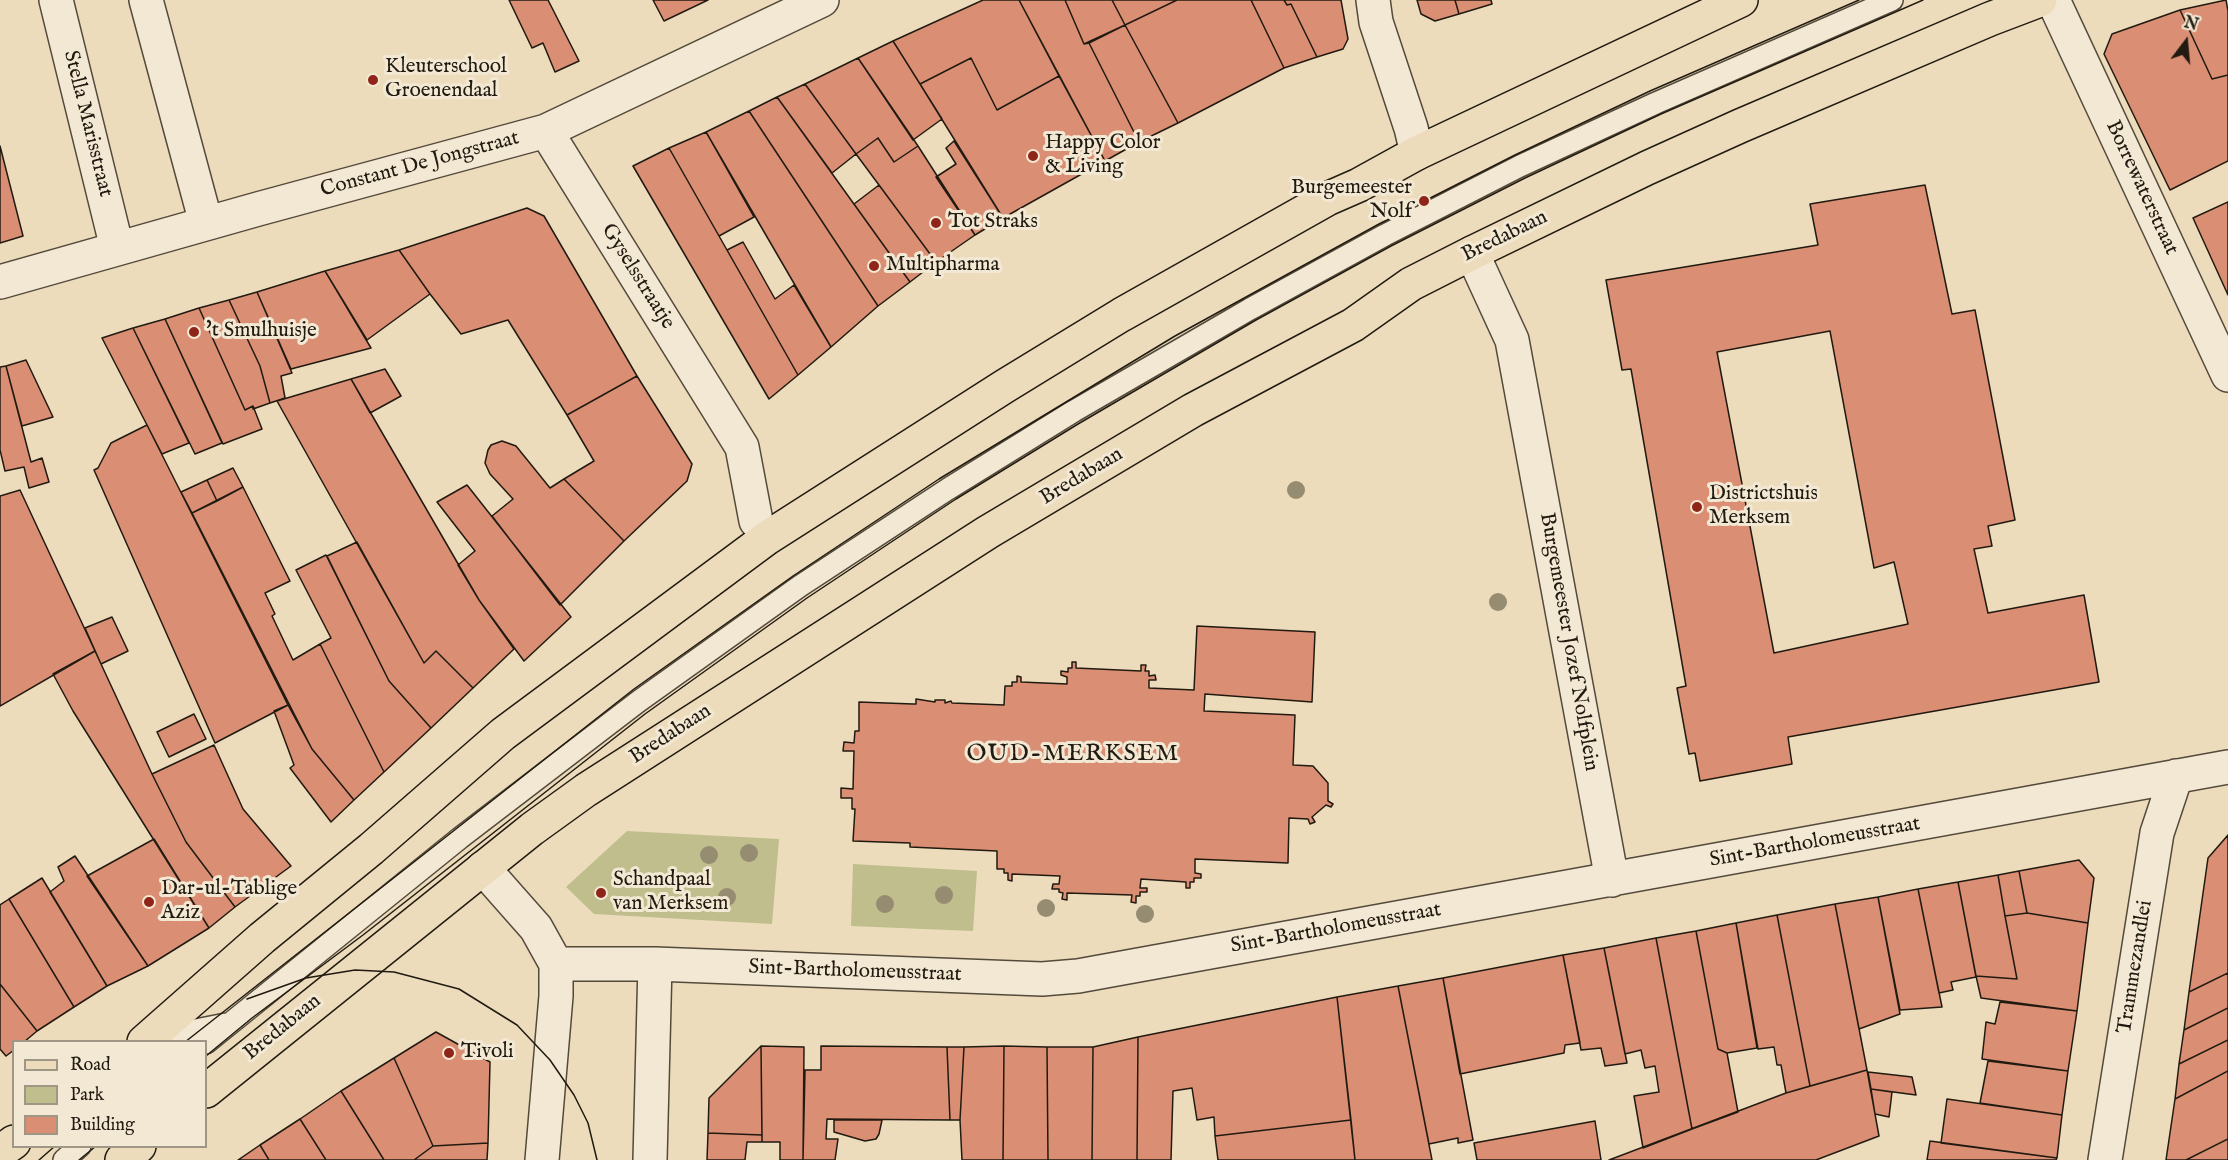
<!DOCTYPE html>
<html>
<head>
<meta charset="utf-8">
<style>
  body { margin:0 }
  #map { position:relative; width:2228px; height:1160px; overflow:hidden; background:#ecdcbc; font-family:"IM FELL English",serif }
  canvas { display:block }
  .legend { position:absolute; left:12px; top:1040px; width:195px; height:108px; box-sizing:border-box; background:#f3e8d3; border:2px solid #9f9685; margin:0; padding:8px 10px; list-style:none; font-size:18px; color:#211a10 }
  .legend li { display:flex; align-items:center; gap:12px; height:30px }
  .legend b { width:30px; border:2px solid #9f9685 }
  .north { position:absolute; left:2156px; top:12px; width:60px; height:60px; -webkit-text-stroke:4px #f3e8d3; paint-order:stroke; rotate:16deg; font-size:16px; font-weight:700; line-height:24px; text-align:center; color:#211a10 }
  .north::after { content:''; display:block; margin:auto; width:21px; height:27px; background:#211a10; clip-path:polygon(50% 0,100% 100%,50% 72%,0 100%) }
</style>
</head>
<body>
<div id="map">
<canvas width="2228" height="1160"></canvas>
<ul class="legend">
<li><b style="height:8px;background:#ecdcbc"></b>Road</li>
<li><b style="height:16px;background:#bfbe8c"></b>Park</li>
<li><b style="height:16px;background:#da8e73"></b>Building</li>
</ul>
<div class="north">N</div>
</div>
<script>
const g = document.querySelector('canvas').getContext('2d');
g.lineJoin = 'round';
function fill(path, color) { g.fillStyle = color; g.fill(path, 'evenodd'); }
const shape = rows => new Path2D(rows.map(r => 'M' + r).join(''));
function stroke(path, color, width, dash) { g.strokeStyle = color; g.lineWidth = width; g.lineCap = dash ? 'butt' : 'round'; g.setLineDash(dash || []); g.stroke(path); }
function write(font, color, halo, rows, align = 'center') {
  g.font = font + ' "IM FELL English",serif'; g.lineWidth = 6; g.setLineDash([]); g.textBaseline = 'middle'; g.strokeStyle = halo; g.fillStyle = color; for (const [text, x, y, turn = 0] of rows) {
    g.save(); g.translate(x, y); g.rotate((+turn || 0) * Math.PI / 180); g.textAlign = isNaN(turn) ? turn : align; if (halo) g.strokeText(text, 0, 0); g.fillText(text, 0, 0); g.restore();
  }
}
fill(shape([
  [627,831,779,839,772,924,594,914,566,887],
  [853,864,977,871,973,931,851,926]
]), '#bfbe8c');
const building = shape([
  [509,0,548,0,579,61,555,72,543,43,532,48,509,0],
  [653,0,708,0,664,21,653,0],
  [983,0,1019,0,1059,76,997,110,971,58,920,84,893,41,983,0],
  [1019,0,1065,0,1084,44,1089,43,1139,142,1105,161,1019,0],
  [1065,0,1112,0,1125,25,1084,44,1065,0],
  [1112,0,1177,0,1125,25,1112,0],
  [1177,0,1251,0,1284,68,1178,123,1125,25,1177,0],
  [1251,0,1284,0,1287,5,1291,4,1317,57,1284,68,1251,0],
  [1284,0,1341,0,1348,39,1343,49,1317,57,1291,4,1287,5,1284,0],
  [1417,0,1455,0,1459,14,1435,21,1421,14,1417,0],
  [1455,0,1491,0,1492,4,1459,14,1455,0],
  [2226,0,2228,11,2228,75,2212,79,2180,10,2226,0],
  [2180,10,2212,79,2228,75,2228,161,2170,190,2104,54,2112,34,2180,10],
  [1125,25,1178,123,1139,142,1089,43,1125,25],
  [893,41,942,119,913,140,858,58,893,41],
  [858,58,918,146,894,162,878,138,856,154,805,84,858,58],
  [971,58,997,110,1059,76,1105,161,1003,218,920,84,971,58],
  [805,84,856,154,832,173,777,97,805,84],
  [777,97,910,282,878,306,749,111,777,97],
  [749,111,878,306,831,347,706,132,749,111],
  [706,132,754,217,719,236,669,148,706,132],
  [878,138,894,162,918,146,975,235,936,262,856,154,878,138],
  [954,141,1003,218,975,235,936,177,956,164,946,148,954,141],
  [0,146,23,236,0,243,0,146],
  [669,148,798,375,769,399,633,166,669,148],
  [879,185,936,262,910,282,854,204,879,185],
  [1925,185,1952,314,1975,310,2015,520,1988,526,1992,546,1974,549,1988,613,2084,595,2099,682,1788,737,1792,764,1700,781,1695,753,1689,754,1677,688,1686,686,1631,369,1622,370,1606,280,1818,245,1810,204,1925,185],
  [1830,331,1874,568,1894,562,1908,624,1774,653,1717,352,1830,331],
  [2228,202,2228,295,2193,218,2228,202],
  [527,208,544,216,637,376,567,415,508,320,461,334,430,294,399,250,527,208],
  [743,242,775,299,794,285,831,347,798,375,727,250,743,242],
  [399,250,430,294,367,340,325,271,399,250],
  [325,271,371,348,291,369,257,292,325,271],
  [257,292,292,373,281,376,285,398,270,403,260,366,229,300,257,292],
  [229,300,260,366,270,403,253,409,253,406,245,410,199,308,229,300],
  [199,308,245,410,253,406,262,429,223,444,165,319,199,308],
  [165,319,222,443,195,454,133,328,165,319],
  [133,328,189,443,162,454,102,338,133,328],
  [26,360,53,417,22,426,6,366,26,360],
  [6,366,31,462,42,458,49,482,29,488,24,467,5,471,0,450,0,367,6,366],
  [385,369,401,396,370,413,351,379,385,369],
  [637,376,692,464,687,481,624,541,564,479,594,461,567,415,637,376],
  [351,379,479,600,514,649,473,688,436,651,424,663,277,401,351,379],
  [147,425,288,705,215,743,94,470,98,468,111,443,147,425],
  [502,441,516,446,550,488,564,479,624,541,560,605,492,516,513,499,490,474,485,463,488,450,491,445,502,441],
  [233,468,243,487,217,501,207,480,233,468],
  [207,480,217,501,192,513,181,492,207,480],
  [467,485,571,617,524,661,479,600,458,565,475,551,437,502,467,485],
  [243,487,290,581,265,593,275,614,272,616,293,660,320,644,384,772,354,800,312,749,192,513,243,487],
  [20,490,95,651,0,706,0,496,20,490],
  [357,542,424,663,436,651,473,688,431,728,389,681,327,556,357,542],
  [326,555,389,681,431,728,384,772,320,644,331,638,296,570,326,555],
  [112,617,128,651,101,664,85,628,112,617],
  [1197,626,1315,632,1312,702,1205,694,1204,711,1295,715,1293,765,1313,766,1328,783,1328,801,1333,804,1331,807,1326,805,1312,817,1315,822,1310,824,1308,819,1289,818,1288,863,1195,859,1195,873,1201,874,1201,878,1194,878,1194,882,1190,882,1190,888,1186,888,1186,882,1141,879,1140,888,1147,888,1147,892,1140,892,1140,896,1136,896,1136,903,1131,902,1132,895,1067,893,1067,900,1062,899,1063,893,1059,892,1059,889,1052,889,1053,884,1059,884,1060,876,1012,874,1012,881,1008,880,1008,873,1004,873,1004,869,997,869,997,851,910,847,910,843,853,841,855,809,852,809,852,798,841,798,841,788,853,789,854,751,843,751,844,742,854,743,855,731,859,731,859,702,913,704,916,704,916,699,935,702,935,700,945,700,945,703,951,701,952,703,1004,705,1005,686,1012,686,1012,682,1017,682,1017,676,1021,677,1021,682,1067,684,1067,677,1061,675,1061,671,1068,672,1068,668,1072,668,1072,662,1076,662,1076,668,1141,671,1141,665,1146,665,1145,671,1149,671,1149,676,1155,675,1156,680,1149,680,1149,688,1194,690,1197,626],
  [95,651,152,774,186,842,235,907,209,928,73,711,53,674,95,651],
  [288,705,312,749,354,800,331,822,290,768,294,765,274,711,288,705],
  [194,714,206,739,169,757,157,732,194,714],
  [214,745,243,809,291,866,235,907,186,842,152,774,214,745],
  [2228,835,2228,973,2189,992,2208,858,2228,835],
  [154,839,209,928,148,966,87,876,154,839],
  [75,856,148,966,107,986,50,892,64,881,58,867,75,856],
  [2079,860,2094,878,2088,923,2027,913,2019,871,2079,860],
  [2019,871,2027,913,2005,916,1998,875,2019,871],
  [1998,875,2005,916,2017,979,1976,976,1958,882,1998,875],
  [42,878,107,986,74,1007,9,899,42,878],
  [1958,882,1976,977,1951,982,1953,990,1939,993,1918,889,1958,882],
  [1918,889,1942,1007,1900,1010,1878,897,1918,889],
  [1878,897,1900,1014,1859,1029,1835,904,1878,897],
  [9,899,74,1007,37,1031,0,984,0,905,9,899],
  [1835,904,1867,1070,1810,1086,1777,915,1835,904],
  [2027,913,2088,923,2077,1011,1981,998,1976,976,2017,979,2005,916,2027,913],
  [1777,915,1810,1086,1786,1093,1781,1065,1777,1065,1774,1047,1758,1049,1736,923,1777,915],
  [1736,923,1757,1048,1727,1053,1718,1049,1696,931,1736,923],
  [1696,931,1718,1049,1727,1053,1738,1112,1692,1129,1656,938,1696,931],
  [1656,938,1692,1129,1643,1148,1634,1096,1659,1092,1655,1066,1645,1068,1641,1050,1625,1054,1604,948,1656,938],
  [1604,948,1627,1063,1605,1066,1601,1048,1581,1050,1563,955,1604,948],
  [1563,955,1580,1043,1565,1045,1564,1053,1460,1074,1443,978,1563,955],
  [2228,973,2228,1008,2184,1030,2189,992,2228,973],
  [1443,978,1473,1140,1458,1143,1458,1138,1429,1144,1398,986,1443,978],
  [0,984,37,1031,24,1042,14,1042,14,1050,6,1056,0,1049,0,984],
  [1398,986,1432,1160,1355,1160,1337,997,1398,986],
  [1337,997,1351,1120,1215,1136,1214,1117,1197,1120,1192,1088,1173,1091,1171,1160,1137,1160,1138,1037,1337,997],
  [2000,1002,2077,1011,2068,1071,1982,1059,1986,1022,1995,1024,2000,1002],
  [2228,1008,2228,1040,2179,1064,2184,1030,2228,1008],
  [436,1032,490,1062,488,1143,433,1146,394,1058,436,1032],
  [1138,1037,1137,1160,1092,1160,1093,1047,1138,1037],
  [2228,1040,2228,1071,2175,1099,2179,1064,2228,1040],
  [761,1046,804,1047,803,1160,780,1160,780,1142,762,1142,761,1046],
  [761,1046,762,1135,708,1133,709,1098,761,1046],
  [821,1046,947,1047,950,1120,827,1119,826,1139,838,1139,835,1160,803,1160,805,1070,821,1070,821,1046],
  [1004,1046,1003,1160,962,1160,960,1120,964,1047,1004,1046],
  [1004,1046,1047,1047,1048,1160,1003,1160,1004,1046],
  [947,1047,964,1047,960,1120,950,1120,947,1047],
  [1047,1047,1093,1047,1092,1160,1048,1160,1047,1047],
  [394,1058,433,1146,414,1160,384,1160,341,1091,394,1058],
  [1988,1061,2068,1071,2062,1115,1980,1103,1988,1061],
  [1867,1070,1879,1136,1816,1160,1609,1160,1786,1093,1867,1070],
  [2228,1071,2228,1139,2186,1160,2166,1160,2175,1099,2228,1071],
  [1868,1072,1912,1077,1916,1095,1871,1089,1868,1072],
  [1871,1089,1892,1092,1889,1117,1875,1114,1871,1089],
  [341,1091,371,1139,384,1160,326,1160,300,1119,341,1091],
  [1947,1099,2062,1115,2057,1158,1941,1143,1947,1099],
  [300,1119,326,1160,269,1160,260,1145,300,1119],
  [834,1120,882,1120,879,1134,876,1139,865,1141,834,1132,834,1120],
  [1351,1120,1355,1160,1218,1160,1215,1136,1351,1120],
  [1595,1121,1601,1160,1477,1160,1474,1143,1595,1121],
  [708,1133,762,1135,762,1142,747,1142,745,1160,707,1160,708,1133],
  [2228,1139,2228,1160,2186,1160,2228,1139],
  [1930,1141,2057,1158,2056,1160,1927,1160,1930,1141],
  [488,1143,487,1160,414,1160,433,1146,488,1143],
  [260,1145,269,1160,238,1160,260,1145]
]);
fill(building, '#da8e73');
stroke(building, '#211a10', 1.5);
const lane = shape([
  [150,1039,226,1024],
  [206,1043,460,838,639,701,800,586,948,489,1074,411,1250,309,1385,235,1520,166,1656,103,1892,0],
  [64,1160,80,1146]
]);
const street = shape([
  [56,0,117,248],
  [146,0,206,223],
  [1373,0,1376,22,1411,128,1417,153],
  [2053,0,2228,375],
  [546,131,742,447,756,521],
  [1472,253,1512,340,1612,880],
  [0,282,258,209,546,131,822,0],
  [483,868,536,928,556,964,655,964,1042,979,1078,976,2228,767],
  [542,1160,556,996,556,964],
  [650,1160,655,964],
  [2105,1160,2157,833,2176,776]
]);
const primary = shape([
  [144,1042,262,938,371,849,503,734,767,538,1005,386,1121,315,1327,199,1359,185,1417,153,1741,0],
  [206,1091,532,829,586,790,988,532,1193,410,1353,325,1411,284,1472,253,1647,168,1740,126,1990,19,2040,0],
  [0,1152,14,1142],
  [122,1160,139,1146]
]);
stroke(lane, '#544a3b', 24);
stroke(street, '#544a3b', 36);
stroke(primary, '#211a10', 36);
stroke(lane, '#f3e8d3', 21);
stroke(street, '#f3e8d3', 33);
stroke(primary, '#ecdcbc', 33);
stroke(shape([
  [247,999,306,978,355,970,394,972,459,989,517,1025,550,1060,574,1095,588,1123,597,1160],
  [185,1042,634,689,793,576,939,479,1175,336,1379,224,1515,155,1650,91,1859,0],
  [206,1056,252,1018,363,935,645,714,807,598,956,499,1078,424,1256,320,1391,246,1525,178,1661,114,1923,0],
  [39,1160,55,1146],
  [79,1160,96,1146]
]), '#211a10', 1.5);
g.fillStyle = '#968c72';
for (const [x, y] of [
  [1296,490],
  [1498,602],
  [749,853],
  [709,855],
  [944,895],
  [727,897],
  [885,904],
  [1046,908],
  [1145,914]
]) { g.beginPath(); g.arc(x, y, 9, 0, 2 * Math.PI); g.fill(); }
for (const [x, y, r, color] of [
  [373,80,6,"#8f2418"],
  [1033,156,6,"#8f2418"],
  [1424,201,6,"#8f2418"],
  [936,223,6,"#8f2418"],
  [874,266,6,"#8f2418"],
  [194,332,6,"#8f2418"],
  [1697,507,6,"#8f2418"],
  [601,893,6,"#8f2418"],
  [149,902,6,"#8f2418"],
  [449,1053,6,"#8f2418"]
]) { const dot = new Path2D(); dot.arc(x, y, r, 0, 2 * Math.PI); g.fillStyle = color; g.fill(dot); stroke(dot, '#f3e8d3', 2); }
write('21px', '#211a10', '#f3e8d3', [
  ["Kleuterschool",385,68],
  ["Groenendaal",385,92],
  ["Happy Color",1045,144],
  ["& Living",1045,168],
  ["Burgemeester",1412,189,"right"],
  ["Nolf",1412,213,"right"],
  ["Tot Straks",948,223],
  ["Multipharma",886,266],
  ["'t Smulhuisje",206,332],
  ["Districtshuis",1709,495],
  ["Merksem",1709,519],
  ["Schandpaal",613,881],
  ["van Merksem",613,905],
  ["Dar-ul-Tablige",161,890],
  ["Aziz",161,914],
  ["Tivoli",461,1053]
], 'left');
write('21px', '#211a10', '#f3e8d3', [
  ["Stella Marisstraat",87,124,76],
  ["Constant De Jongstraat",420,165,-15],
  ["Borrewaterstraat",2141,188,65],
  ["Bredabaan",1505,237,-26],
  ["Gyselsstraatje",637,277,58],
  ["Bredabaan",1082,477,-31],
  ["Burgemeester Jozef Nolfplein",1568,642,80],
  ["Bredabaan",671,735,-33],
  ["Sint-Bartholomeusstraat",1815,843,-10],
  ["Sint-Bartholomeusstraat",1336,929,-10],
  ["Trammezandlei",2136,967,-81],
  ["Sint-Bartholomeusstraat",855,972,2],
  ["Bredabaan",283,1028,-39]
]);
g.letterSpacing = '1.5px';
write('24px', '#211a10', '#f3e8d3', [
  ["OUD-MERKSEM",1073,755]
]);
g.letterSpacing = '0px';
</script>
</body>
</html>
